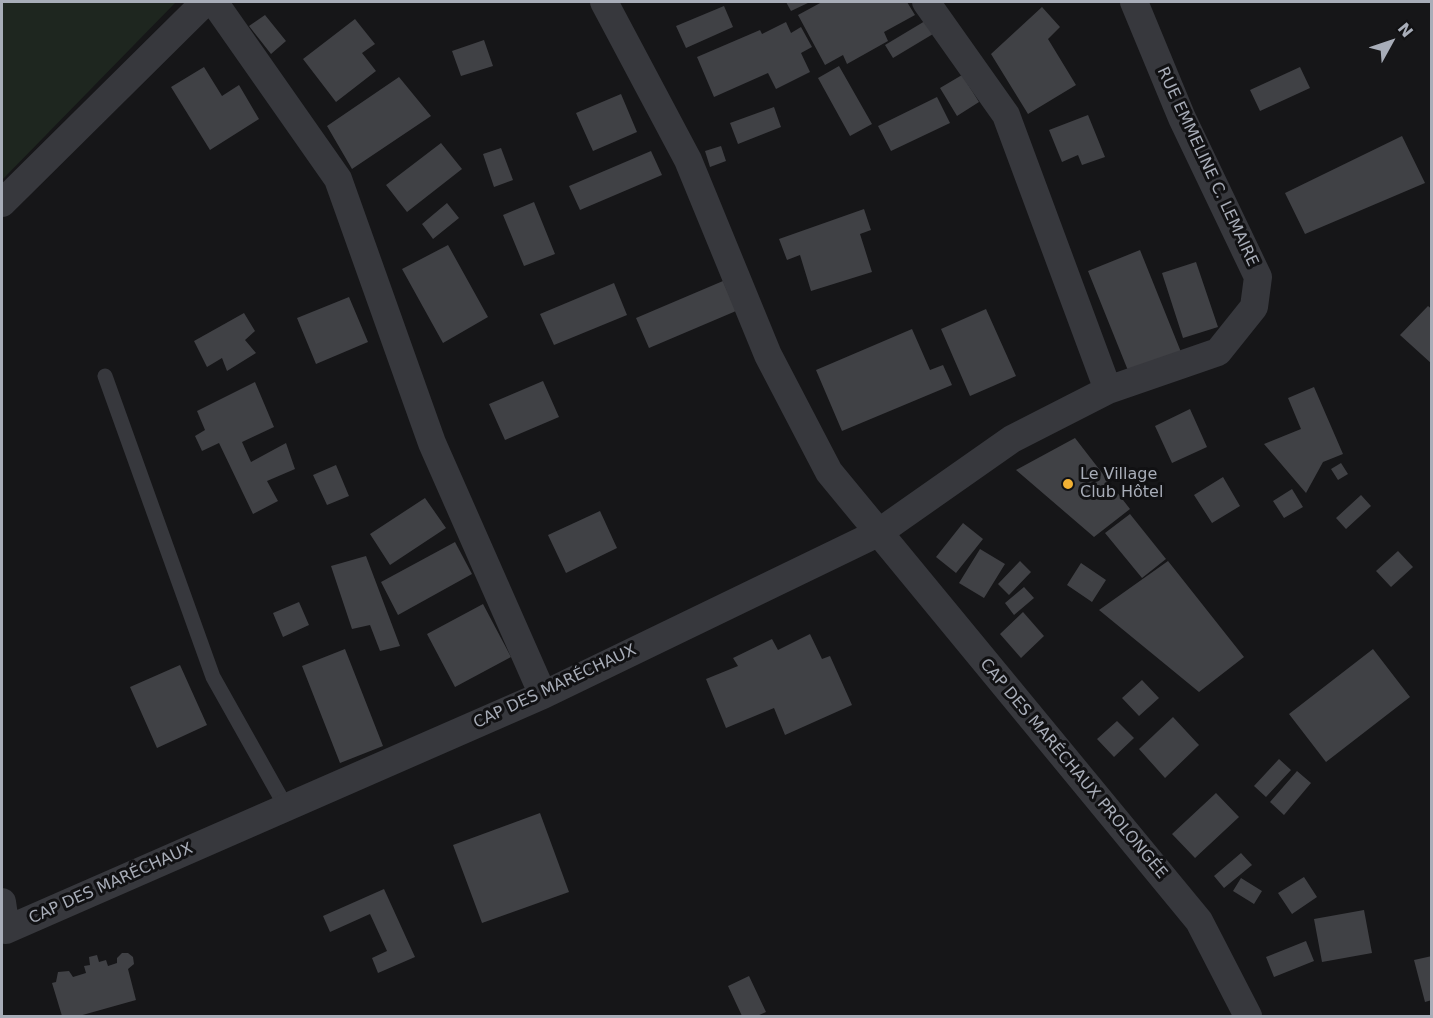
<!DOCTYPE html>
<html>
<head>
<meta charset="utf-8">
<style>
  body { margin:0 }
  #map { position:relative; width:1433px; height:1018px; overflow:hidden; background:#161618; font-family:"DejaVu Sans",sans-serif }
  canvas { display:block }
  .frame { position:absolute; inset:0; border:3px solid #a8adb8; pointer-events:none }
  .north { position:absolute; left:1361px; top:12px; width:60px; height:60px; -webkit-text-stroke:4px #111113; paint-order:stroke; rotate:50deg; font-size:16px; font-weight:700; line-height:24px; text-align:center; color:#a8adb8 }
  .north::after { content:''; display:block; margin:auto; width:21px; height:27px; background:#a8adb8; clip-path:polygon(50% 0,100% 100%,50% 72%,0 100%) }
</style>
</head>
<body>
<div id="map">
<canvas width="1433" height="1018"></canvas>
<div class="frame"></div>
<div class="north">N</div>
</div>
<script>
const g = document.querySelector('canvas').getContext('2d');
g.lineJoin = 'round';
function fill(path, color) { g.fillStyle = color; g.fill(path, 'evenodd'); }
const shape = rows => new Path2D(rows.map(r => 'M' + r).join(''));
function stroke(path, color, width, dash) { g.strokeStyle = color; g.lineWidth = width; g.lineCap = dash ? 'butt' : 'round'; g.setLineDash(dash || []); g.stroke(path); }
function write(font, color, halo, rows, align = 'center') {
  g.font = font + ' "DejaVu Sans",sans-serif'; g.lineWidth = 6; g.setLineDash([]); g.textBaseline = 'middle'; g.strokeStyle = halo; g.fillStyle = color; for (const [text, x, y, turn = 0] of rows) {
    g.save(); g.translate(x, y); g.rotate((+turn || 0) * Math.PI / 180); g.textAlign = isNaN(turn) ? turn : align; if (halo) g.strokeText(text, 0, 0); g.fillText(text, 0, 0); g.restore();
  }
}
fill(shape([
  [2,2,176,2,2,180]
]), '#1e261f');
fill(shape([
  [786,2,810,2,791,11],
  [822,2,907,2,915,15,884,32,888,41,847,64,843,55,825,65,798,15],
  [724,6,733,27,686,48,676,26],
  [1042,7,1060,27,1048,39,1076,85,1028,114,991,54],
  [265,15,286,41,271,54,249,26],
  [355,19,375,44,362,53,376,71,336,102,303,59],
  [925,21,933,34,893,58,885,45],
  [786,22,791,33,801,27,812,47,801,53,810,72,776,89,768,73,714,97,697,57,760,30,762,34],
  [484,40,493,66,461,76,452,51],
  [839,66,872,124,850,136,818,78],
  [204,67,222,96,239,85,259,119,210,150,171,87],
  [1300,67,1310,88,1260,111,1250,90],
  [962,75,979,102,957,116,940,88],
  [399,77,431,116,352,169,327,126],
  [621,94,637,132,593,151,576,113],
  [937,97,950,123,891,151,878,126],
  [774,107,781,127,738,144,730,123],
  [1088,115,1105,157,1082,165,1078,155,1062,162,1049,130],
  [1402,136,1425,183,1305,234,1285,193],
  [441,143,462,169,407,212,386,185],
  [721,146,726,161,710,167,705,151],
  [501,148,513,180,494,187,483,154],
  [651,151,662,175,580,210,569,186],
  [534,202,555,254,524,266,503,215],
  [447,203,459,218,433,239,422,224],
  [864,209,871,230,860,234,872,272,811,291,800,255,787,260,779,239],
  [448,245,488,317,443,343,402,269],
  [1140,250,1181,352,1129,373,1088,271],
  [1196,262,1218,327,1183,338,1162,273],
  [723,281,736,311,649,348,636,318],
  [614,283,627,315,554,345,540,314],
  [349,297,368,342,316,364,297,318],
  [1428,306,1432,309,1432,364,1400,335],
  [986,309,1016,376,970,396,941,329],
  [244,313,255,331,245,340,256,353,227,371,222,358,207,367,194,341],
  [912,329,930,370,943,365,952,385,842,431,816,370],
  [543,381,559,417,505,440,489,404],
  [255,382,274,427,242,442,251,462,286,443,295,469,267,481,278,501,253,514,219,443,202,451,195,436,205,430,197,411],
  [1314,387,1343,454,1323,462,1306,493,1264,444,1301,429,1288,398],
  [1190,409,1207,447,1172,463,1155,426],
  [1075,438,1130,509,1094,537,1016,470],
  [1341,463,1348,474,1338,480,1331,469],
  [336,465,349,496,327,505,313,475],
  [1223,477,1240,506,1212,523,1194,495],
  [1292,489,1303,507,1284,518,1273,501],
  [1361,495,1371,506,1346,529,1336,518],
  [425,498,446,528,390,565,370,534],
  [600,511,617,548,566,573,548,535],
  [1130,514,1166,559,1142,578,1105,533],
  [963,523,983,539,956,573,936,557],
  [455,542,472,574,398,615,381,582],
  [980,549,1005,564,984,598,959,583],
  [1398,551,1413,567,1391,587,1376,571],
  [366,556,400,646,380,651,370,625,352,629,331,566],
  [1020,561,1031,572,1009,595,998,584],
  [1168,561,1244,657,1199,692,1099,610],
  [1081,563,1106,580,1092,602,1067,585],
  [1024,587,1034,598,1014,615,1005,603],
  [299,602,309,625,283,637,273,613],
  [483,604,511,657,455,687,427,634],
  [1023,612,1044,636,1021,658,1000,634],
  [810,634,822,659,830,656,852,705,785,735,774,708,726,728,706,679,738,666,733,658,772,639,778,650],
  [345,649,383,746,340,763,302,666],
  [1373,649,1410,697,1326,762,1289,714],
  [180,665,207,725,157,748,130,687],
  [1142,680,1159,698,1139,716,1122,698],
  [1173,717,1199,745,1165,778,1139,749],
  [1117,721,1134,738,1114,757,1097,739],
  [1279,759,1291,770,1266,797,1254,786],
  [1297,771,1311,783,1284,815,1270,802],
  [1216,793,1239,817,1195,858,1172,834],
  [540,813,569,892,482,923,453,845],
  [1241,853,1252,865,1224,888,1214,876],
  [1304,877,1317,897,1292,914,1278,893],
  [1241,878,1262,891,1254,904,1233,891],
  [384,889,415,957,378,973,372,958,387,951,370,914,330,932,323,916],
  [1364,910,1372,953,1322,962,1314,919],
  [1306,941,1314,961,1274,977,1266,957],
  [122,953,128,953,133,957,134,964,128,969,136,1000,79,1016,62,1016,52,983,56,982,58,972,69,971,73,977,86,973,84,966,90,965,89,957,97,955,99,962,106,960,108,966,117,963,117,958],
  [1432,956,1432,1000,1425,1002,1414,960],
  [749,976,766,1012,757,1016,742,1016,728,986]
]), '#404145');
stroke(shape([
  [105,376,213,677,286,807]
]), '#37383d', 15);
stroke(shape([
  [214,2,338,179,432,443,543,695],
  [604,2,688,160,768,355,829,472,1199,921,1248,1016],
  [926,2,1006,115,1108,390],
  [2,203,205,2],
  [2,902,6,930,543,695,878,533,1012,439,1108,390,1218,352,1254,307,1258,277,1182,118,1134,2]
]), '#37383d', 28);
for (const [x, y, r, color] of [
  [1068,484,6,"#f2b134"]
]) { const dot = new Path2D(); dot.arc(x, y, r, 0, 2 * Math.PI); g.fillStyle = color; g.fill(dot); stroke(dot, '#111113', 2); }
write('16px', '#a8adb8', '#111113', [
  ["RUE EMMELINE C. LEMAIRE",1207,167,65],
  ["CAP DES MARÉCHAUX",555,687,-25],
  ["CAP DES MARÉCHAUX PROLONGÉE",1073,769,50],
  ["CAP DES MARÉCHAUX",111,884,-24]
]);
write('16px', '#a8adb8', '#111113', [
  ["Le Village",1080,475],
  ["Club Hôtel",1080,493]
], 'left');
</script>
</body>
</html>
